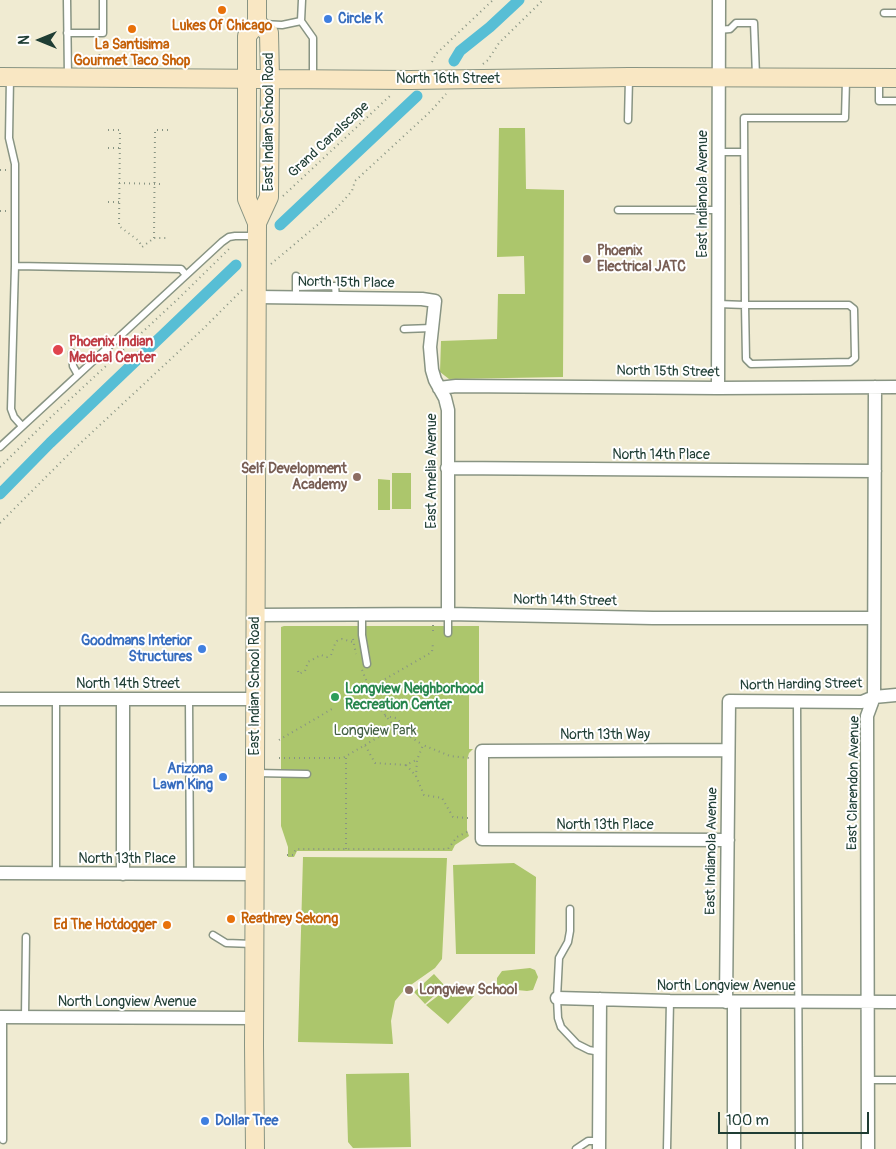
<!DOCTYPE html>
<html>
<head>
<meta charset="utf-8">
<style>
  body { margin:0 }
  #map { position:relative; width:896px; height:1149px; overflow:hidden; background:#f0ebd2; font-family:Pangolin,sans-serif }
  canvas { display:block }
  .north { position:absolute; left:15px; top:15px; width:50px; height:50px; -webkit-text-stroke:4px #fff; paint-order:stroke; rotate:270deg; font-size:14px; font-weight:700; line-height:20px; text-align:center; color:#1f3d34 }
  .north::after { content:''; display:block; margin:auto; width:18px; height:22px; background:#1f3d34; clip-path:polygon(50% 0,100% 100%,50% 72%,0 100%) }
  .scale { position:absolute; left:718px; top:1112px; width:151px; height:22px; box-sizing:border-box; border:2px solid #1f3d34; border-top:0; padding-left:6px; font-size:15px; line-height:18px; white-space:nowrap; color:#1f3d34; -webkit-text-stroke:4px #fff; paint-order:stroke }
</style>
</head>
<body>
<div id="map">
<canvas width="896" height="1149"></canvas>
<div class="north">N</div>
<div class="scale">100 m</div>
</div>
<script>
const g = document.querySelector('canvas').getContext('2d');
g.lineJoin = 'round';
function fill(path, color) { g.fillStyle = color; g.fill(path, 'evenodd'); }
const shape = rows => new Path2D(rows.map(r => 'M' + r).join(''));
function stroke(path, color, width, dash) { g.strokeStyle = color; g.lineWidth = width; g.lineCap = dash ? 'butt' : 'round'; g.setLineDash(dash || []); g.stroke(path); }
function write(font, color, halo, rows, align = 'center') {
  g.font = font + ' Pangolin,sans-serif'; g.lineWidth = 4; g.setLineDash([]); g.textBaseline = 'middle'; g.strokeStyle = halo; g.fillStyle = color; for (const [text, x, y, turn = 0] of rows) {
    g.save(); g.translate(x, y); g.rotate((+turn || 0) * Math.PI / 180); g.textAlign = isNaN(turn) ? turn : align; if (halo) g.strokeText(text, 0, 0); g.fillText(text, 0, 0); g.restore();
  }
}
fill(shape([
  [499,128,525,128,526,189,564,190,563,377,449,379,440,372,441,341,497,339,498,294,525,294,524,256,497,257],
  [392,473,411,473,411,509,392,509],
  [378,479,390,480,390,510,378,510],
  [284,626,479,626,479,692,469,692,469,749,473,749,469,753,467,760,467,830,469,836,455,845,452,851,297,851,294,857,288,857,288,847,281,826,281,627],
  [303,857,447,858,442,959,435,968,405,989,395,1001,391,1021,393,1044,298,1042],
  [514,863,536,877,535,954,456,954,453,865],
  [530,968,535,970,538,977,533,990,527,991,497,988,497,978,502,971],
  [434,974,445,986,425,1004,414,992],
  [452,985,452,997,474,996,448,1024,426,1005],
  [409,1073,411,1147,353,1148,348,1142,346,1074]
]), '#acc66c');
stroke(shape([
  [454,61,460,51,490,27,519,0],
  [280,225,417,96],
  [0,494,50,443,236,265]
]), '#57bed5', 11);
const lane = shape([
  [67,0,68,77],
  [302,0,301,21,313,38,313,78],
  [884,13,896,13],
  [263,24,282,25,301,21],
  [718,30,730,29,736,23,754,23,756,76],
  [67,33,103,33,103,0],
  [10,78,9,138,15,164,15,266],
  [879,79,879,101,896,101],
  [628,120,629,79],
  [718,152,744,152],
  [618,210,717,210],
  [296,287,335,286,336,298],
  [296,291,296,276],
  [718,304,745,305,744,118,845,118,846,80],
  [745,305,849,305,854,309,855,358,850,362,751,364,746,359,745,305],
  [404,329,432,328],
  [72,353,73,366,78,375],
  [22,426,14,417,11,409,15,266,181,269,186,275],
  [0,447,222,242,229,237,235,236,256,236],
  [362,614,362,635,367,664],
  [448,614,448,633],
  [56,699,56,874],
  [189,699,190,874],
  [797,701,799,1149],
  [256,773,307,774],
  [570,909,570,931,568,942,559,958,557,998,558,1018,561,1027,577,1044,589,1050,600,1052],
  [213,935,226,943,253,944],
  [3,1017,3,1140],
  [25,1017,26,937],
  [867,1080,896,1080],
  [576,1149,588,1141,599,1141],
  [667,1149,670,1001]
]);
const street = shape([
  [257,297,422,299,435,301,430,347,432,370,435,380,445,398,448,410,448,614],
  [439,388,456,386,718,388,896,387],
  [718,388,719,0],
  [447,468,875,471],
  [255,615,448,614,653,618,874,618],
  [0,699,255,699],
  [123,699,123,874],
  [728,840,482,839,482,751,728,750],
  [0,873,255,874],
  [557,998,670,1001,896,1002],
  [726,1002,729,701,862,702,874,697,896,695],
  [0,1017,254,1018],
  [599,1149,600,999],
  [734,1149,734,1002],
  [868,1149,867,716,874,697,875,387]
]);
const secondary = shape([
  [257,23,269,33,270,79,269,197,257,223],
  [0,77,410,80,629,77,896,78],
  [255,1149,254,1045,257,223,247,199,247,36,257,23,257,0]
]);
stroke(lane, '#889483', 9);
stroke(street, '#889483', 15);
stroke(secondary, '#889483', 20);
stroke(shape([
  [99,60,100,47,109,47],
  [432,62,436,54,493,0],
  [483,64,488,60,499,43,543,0],
  [108,130,120,130,119,226,139,241,142,247,154,238,168,238],
  [108,148,120,148],
  [0,170,8,170],
  [119,183,160,184],
  [283,196,392,94],
  [108,202,119,202],
  [0,211,8,211],
  [154,238,155,130,169,130],
  [271,264,334,211,352,191,355,181,431,111,446,94],
  [0,467,50,418,179,298,229,249],
  [0,523,72,451,203,329,243,289],
  [433,625,433,632],
  [353,639,356,654],
  [362,670,376,704,395,727,423,745],
  [298,671,299,674,305,671,308,662,321,655,327,657,331,655,335,644,337,641,342,639,353,642],
  [359,694,432,652,433,643],
  [385,716,396,718,401,723,397,729],
  [279,740,332,709],
  [365,745,395,727],
  [279,758,343,758,365,745,375,763,406,765,416,760],
  [406,765,416,776],
  [468,818,453,817,442,798,424,795,416,776,417,760,423,745,450,756,469,758],
  [346,849,346,756],
  [287,855,293,855,296,849,448,849,457,837,469,831]
]), '#889483', 2, [1, 4]);
stroke(lane, '#fff', 6);
stroke(street, '#fff', 12);
stroke(secondary, '#f9e7c3', 18);
for (const [x, y, r, color] of [
  [222,10,5,"#e8710a"],
  [328,19,5,"#3f7fe0"],
  [132,29,5,"#e8710a"],
  [587,259,5,"#8d6e63"],
  [58,350,6,"#e0444e"],
  [357,477,5,"#8d6e63"],
  [202,649,5,"#3f7fe0"],
  [335,697,5,"#2e9e5b"],
  [223,777,5,"#3f7fe0"],
  [231,919,5,"#e8710a"],
  [167,925,5,"#e8710a"],
  [409,990,5,"#8d6e63"],
  [205,1121,5,"#3f7fe0"]
]) { const dot = new Path2D(); dot.arc(x, y, r, 0, 2 * Math.PI); g.fillStyle = color; g.fill(dot); stroke(dot, '#fff', 2); }
write('bold 14px', '#366cbe', '#fff', [
  ["Circle K",338,19],
  ["Goodmans Interior",192,641,"right"],
  ["Structures",192,657,"right"],
  ["Arizona",213,769,"right"],
  ["Lawn King",213,785,"right"],
  ["Dollar Tree",215,1121]
], 'left');
write('bold 14px', '#c56008', '#fff', [
  ["Lukes Of Chicago",222,26],
  ["La Santisima",132,45],
  ["Gourmet Taco Shop",132,61],
  ["Reathrey Sekong",241,919,"left"],
  ["Ed The Hotdogger",157,925,"right"]
]);
write('14px', '#1f3d34', '#fff', [
  ["North 16th Street",448,79],
  ["East Indian School Road",269,122,-90],
  ["Grand Canalscape",329,140,-43],
  ["East Indianola Avenue",703,194,-90],
  ["North 15th Place",346,283,1],
  ["North 15th Street",668,372,1],
  ["North 14th Place",661,455],
  ["East Amelia Avenue",432,471,-90],
  ["North 14th Street",565,601,1],
  ["North 14th Street",128,684],
  ["North Harding Street",801,685,-1],
  ["East Indian School Road",255,686,-90],
  ["North 13th Way",605,735],
  ["East Clarendon Avenue",854,783,-89],
  ["North 13th Place",605,825],
  ["East Indianola Avenue",712,851,-89],
  ["North 13th Place",127,859],
  ["North Longview Avenue",726,986],
  ["North Longview Avenue",127,1002]
]);
write('bold 14px', '#785e54', '#fff', [
  ["Phoenix",597,251],
  ["Electrical JATC",597,267],
  ["Self Development",347,469,"right"],
  ["Academy",347,485,"right"],
  ["Longview School",419,990]
], 'left');
write('bold 14px', '#be3a42', '#fff', [
  ["Phoenix Indian",69,342],
  ["Medical Center",69,358]
], 'left');
write('bold 14px', '#27864d', '#fff', [
  ["Longview Neighborhood",345,689],
  ["Recreation Center",345,705]
], 'left');
write('14px', '#425f42', '#fff', [
  ["Longview Park",375,731]
]);
</script>
</body>
</html>
